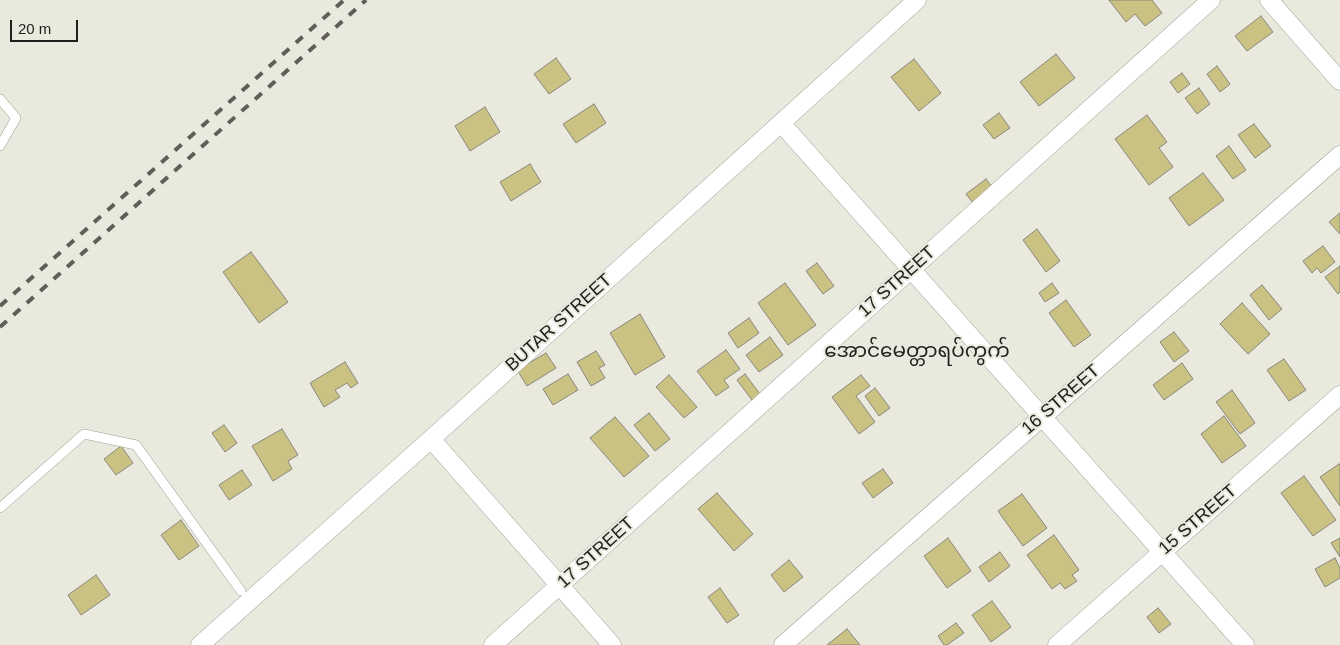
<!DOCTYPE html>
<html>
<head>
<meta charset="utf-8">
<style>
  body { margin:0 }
  #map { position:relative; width:1340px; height:645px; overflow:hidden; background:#eae9de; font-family:Arial,sans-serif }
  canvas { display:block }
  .scale { position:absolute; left:10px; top:20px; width:68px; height:22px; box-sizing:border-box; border:2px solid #1f1f1b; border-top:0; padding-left:6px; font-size:15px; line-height:18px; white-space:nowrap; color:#1f1f1b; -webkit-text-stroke:4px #eae9de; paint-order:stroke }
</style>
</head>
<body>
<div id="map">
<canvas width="1340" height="645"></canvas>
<div class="scale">20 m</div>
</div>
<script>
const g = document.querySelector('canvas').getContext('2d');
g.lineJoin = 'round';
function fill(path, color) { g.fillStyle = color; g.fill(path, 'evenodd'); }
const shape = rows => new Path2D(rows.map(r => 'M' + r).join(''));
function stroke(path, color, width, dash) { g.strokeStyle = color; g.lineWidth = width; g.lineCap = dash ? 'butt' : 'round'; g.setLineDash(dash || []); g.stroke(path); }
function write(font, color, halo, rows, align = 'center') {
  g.font = font + ' Arial,"Noto Sans Myanmar",sans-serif'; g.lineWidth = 4; g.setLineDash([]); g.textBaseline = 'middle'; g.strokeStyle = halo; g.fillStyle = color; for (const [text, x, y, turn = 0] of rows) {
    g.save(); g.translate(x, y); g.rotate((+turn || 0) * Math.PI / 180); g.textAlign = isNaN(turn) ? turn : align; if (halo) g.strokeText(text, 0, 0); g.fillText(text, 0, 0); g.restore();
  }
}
const building = shape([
  [1109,0,1152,0,1162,13,1145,26,1135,14,1126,22,1109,0],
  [1261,16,1273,32,1247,51,1235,36,1261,16],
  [1056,54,1075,78,1039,106,1020,82,1056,54],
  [556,58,571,79,549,94,534,74,556,58],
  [914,59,941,93,919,111,891,77,914,59],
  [1217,66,1230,84,1220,92,1207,74,1217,66],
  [1182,73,1190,84,1178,93,1170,82,1182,73],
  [1199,88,1210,104,1197,114,1185,98,1199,88],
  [594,104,606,123,576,143,563,124,594,104],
  [485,107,500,132,470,151,455,126,485,107],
  [999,113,1010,128,994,139,983,125,999,113],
  [1147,115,1167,142,1159,148,1173,167,1149,185,1115,139,1147,115],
  [1254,124,1271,146,1255,158,1238,135,1254,124],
  [1229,146,1246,170,1233,179,1216,156,1229,146],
  [530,164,541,182,511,201,500,182,530,164],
  [1203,173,1224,200,1189,226,1169,198,1203,173],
  [986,179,993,188,973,203,966,194,986,179],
  [1340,213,1340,234,1329,222,1340,213],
  [1037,229,1060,261,1046,272,1023,240,1037,229],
  [1323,246,1335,262,1321,273,1317,268,1312,273,1303,261,1323,246],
  [251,252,288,302,259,323,223,272,251,252],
  [817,263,834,286,823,294,806,271,817,263],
  [1340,266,1340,292,1338,294,1325,277,1340,266],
  [785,283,816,325,788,345,758,303,785,283],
  [1052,283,1059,293,1045,302,1039,293,1052,283],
  [1262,285,1282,309,1269,320,1250,295,1262,285],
  [1066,300,1091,335,1074,347,1049,313,1066,300],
  [1242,303,1270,334,1248,354,1220,324,1242,303],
  [640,314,665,357,635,375,610,333,640,314],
  [749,318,759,333,738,348,728,333,749,318],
  [1174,332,1189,351,1174,362,1160,342,1174,332],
  [770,337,783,355,759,372,746,355,770,337],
  [726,350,740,369,724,380,729,387,716,396,697,371,726,350],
  [596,351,605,365,599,368,605,378,591,386,577,362,596,351],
  [546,353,556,368,527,386,517,370,546,353],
  [1284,359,1306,390,1289,401,1267,370,1284,359],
  [345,362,358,383,351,388,347,383,335,390,340,397,324,407,310,383,345,362],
  [1182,363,1193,379,1164,400,1153,385,1182,363],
  [568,374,578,390,553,405,543,389,568,374],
  [745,374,760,394,752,400,737,380,745,374],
  [669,375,697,407,684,418,656,387,669,375],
  [861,375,870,386,856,396,875,422,859,434,832,397,861,375],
  [875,388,890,408,879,416,865,396,875,388],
  [1232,390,1255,423,1240,434,1216,402,1232,390],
  [649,413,670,439,655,451,634,425,649,413],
  [1224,416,1246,446,1222,463,1201,434,1224,416],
  [615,417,649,456,624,477,590,438,615,417],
  [224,425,237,443,225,452,212,433,224,425],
  [282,429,298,455,288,461,292,469,273,481,252,446,282,429],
  [121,446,133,463,116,475,104,459,121,446],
  [1339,464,1340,466,1340,506,1320,477,1339,464],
  [883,469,893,483,873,498,862,483,883,469],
  [242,470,252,485,229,500,219,485,242,470],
  [1304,476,1336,520,1313,536,1281,493,1304,476],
  [717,493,753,534,734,551,698,509,717,493],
  [1022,494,1047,528,1023,546,998,511,1022,494],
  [181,520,199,546,179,560,161,535,181,520],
  [1054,535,1079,570,1072,575,1077,581,1065,589,1060,583,1052,589,1027,555,1054,535],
  [948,538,971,571,947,588,924,556,948,538],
  [1340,538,1340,557,1331,543,1340,538],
  [1000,552,1010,566,989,582,979,567,1000,552],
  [1335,558,1340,568,1340,578,1325,587,1315,569,1335,558],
  [789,560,803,577,784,592,771,575,789,560],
  [96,575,110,595,81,615,68,595,96,575],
  [720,588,739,615,727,623,708,597,720,588],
  [992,601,1011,627,991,642,972,615,992,601],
  [1158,608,1171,624,1159,633,1147,617,1158,608],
  [956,623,964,633,947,645,944,645,938,636,956,623],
  [847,629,860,645,827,645,847,629]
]);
fill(building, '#cac283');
stroke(building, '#88867d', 1);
const lane = shape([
  [0,99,16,118,0,146],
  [0,508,84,434,136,445,241,591]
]);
const street = shape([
  [1269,0,1340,81],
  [781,123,1245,645],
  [431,439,612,645],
  [200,645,431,439,917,0],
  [493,645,1211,0],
  [783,645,1340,155],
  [1057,645,1340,395]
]);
stroke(lane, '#a09f95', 10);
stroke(street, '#a09f95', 19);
stroke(lane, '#fff', 9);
stroke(street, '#fff', 18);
stroke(shape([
  [0,306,344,0],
  [0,327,366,0]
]), '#5f5e58', 4, [9, 9]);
write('18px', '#1f1f1b', '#eae9de', [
  ["17 STREET",897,282,-42],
  ["BUTAR STREET",559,323,-42],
  ["16 STREET",1061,400,-41],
  ["15 STREET",1198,520,-41],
  ["17 STREET",596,553,-42]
]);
write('20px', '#1f1f1b', '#eae9de', [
  ["အောင်မေတ္တာရပ်ကွက်",917,351]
]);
</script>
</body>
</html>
